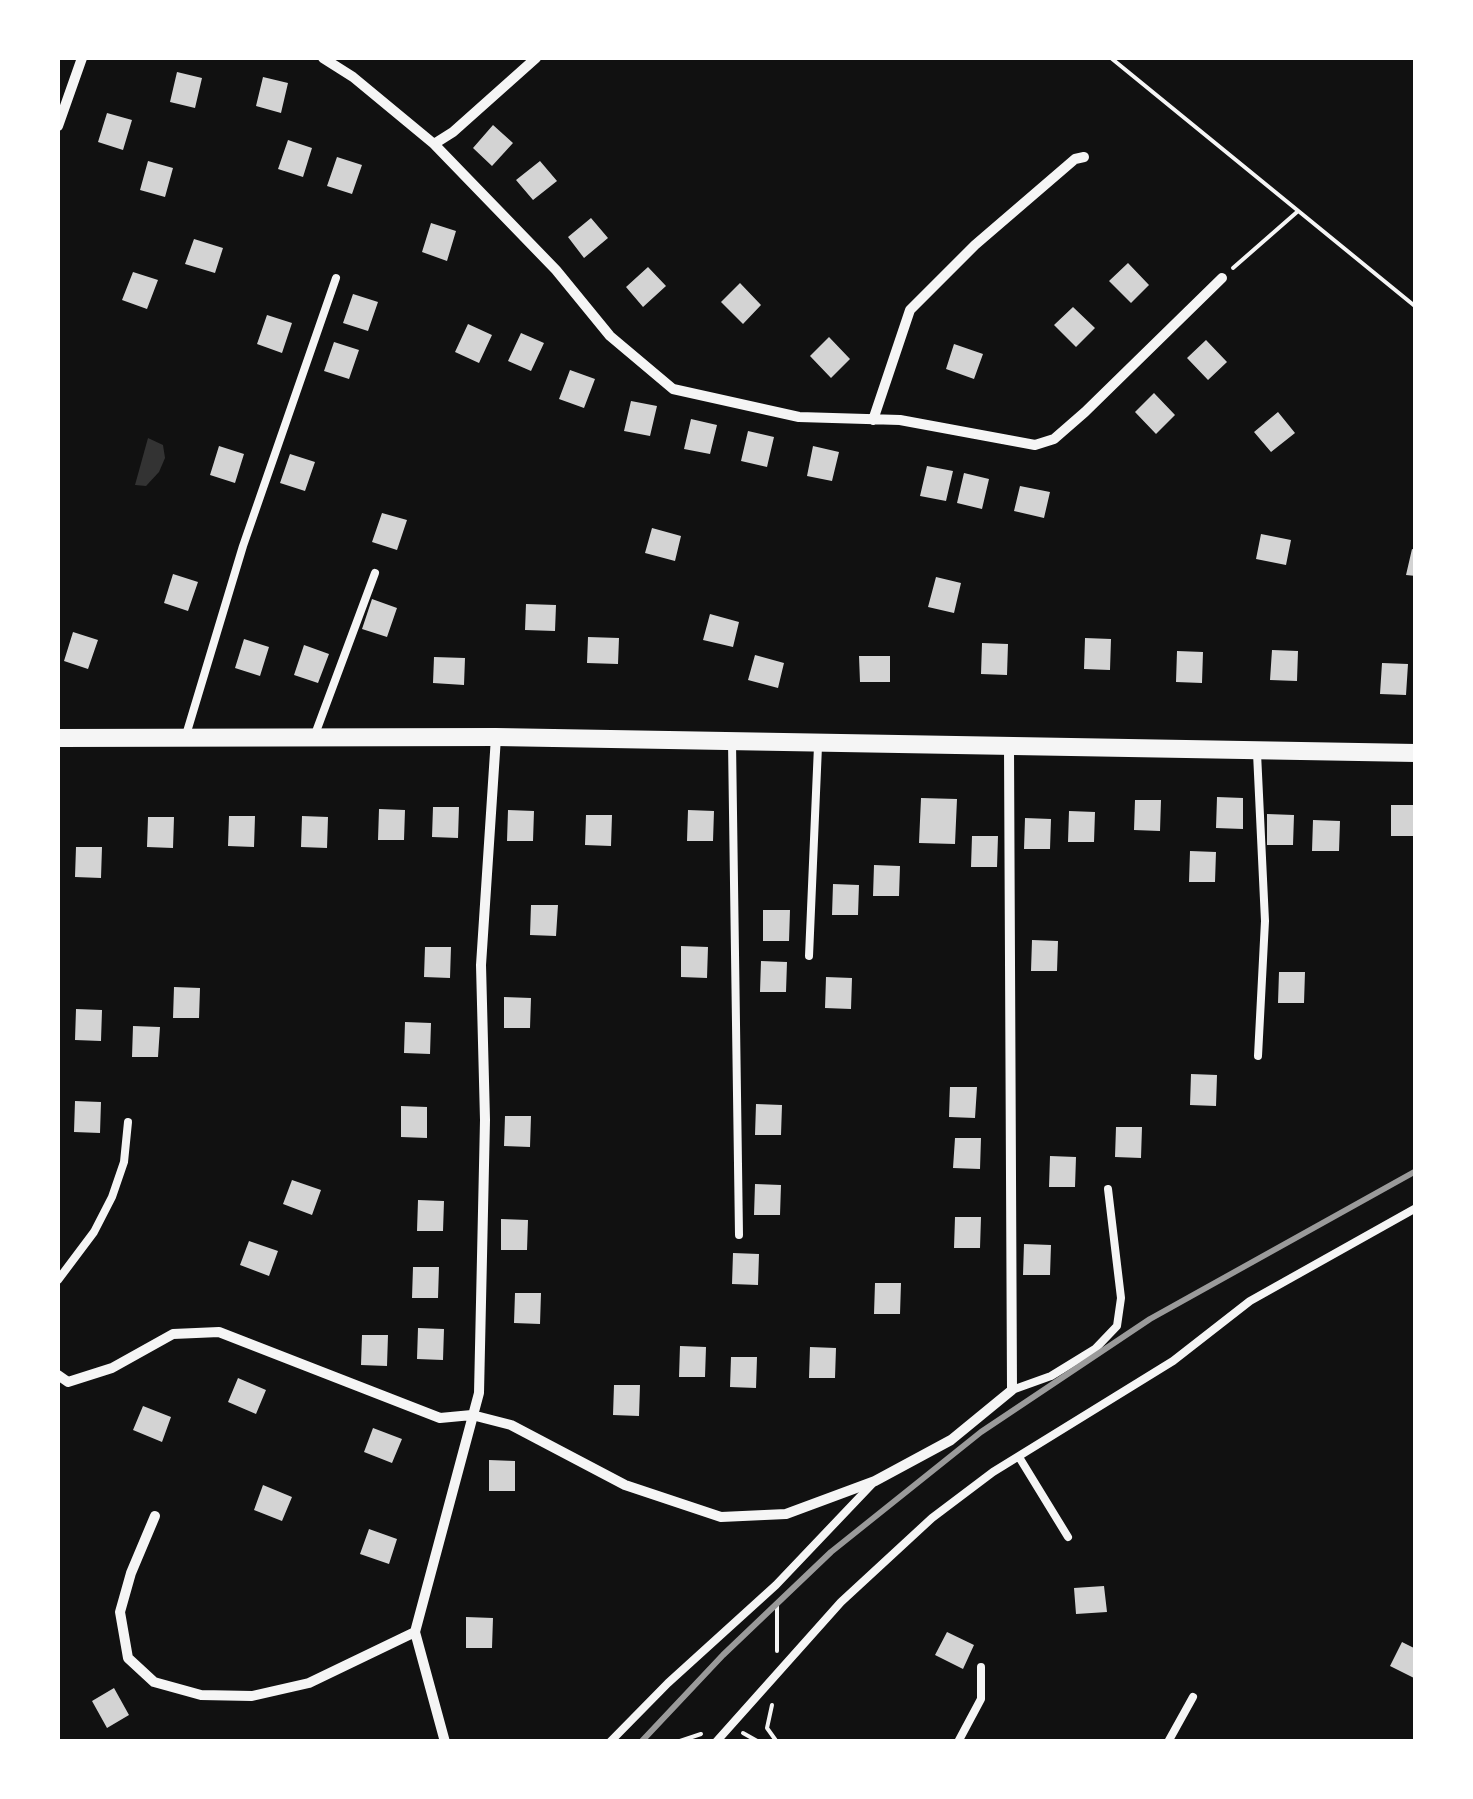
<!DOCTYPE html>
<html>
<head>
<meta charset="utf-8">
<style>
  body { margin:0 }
  #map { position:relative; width:1473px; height:1799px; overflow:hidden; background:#111; font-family:"Roboto Condensed",sans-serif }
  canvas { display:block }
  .frame { position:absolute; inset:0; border:60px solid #fff; pointer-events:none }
</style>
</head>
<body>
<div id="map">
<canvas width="1473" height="1799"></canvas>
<div class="frame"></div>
</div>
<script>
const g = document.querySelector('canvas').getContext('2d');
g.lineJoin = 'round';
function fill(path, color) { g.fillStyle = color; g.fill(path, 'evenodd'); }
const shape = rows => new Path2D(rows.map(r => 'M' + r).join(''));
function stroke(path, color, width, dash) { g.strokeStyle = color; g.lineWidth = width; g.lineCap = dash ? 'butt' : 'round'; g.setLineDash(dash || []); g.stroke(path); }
fill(shape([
  [148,438,163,445,165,458,159,472,146,486,135,485]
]), '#333');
fill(shape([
  [177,72,202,78,195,108,170,102],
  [263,77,288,83,281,113,256,106],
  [107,113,132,120,123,150,98,142],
  [493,125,513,143,492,166,473,148],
  [288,140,312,148,303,177,278,169],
  [337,157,362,165,352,194,327,186],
  [148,161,173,168,165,197,140,190],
  [540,161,557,181,533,200,516,180],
  [591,218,608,238,584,258,568,237],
  [431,223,456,231,447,261,422,252],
  [194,239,223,248,215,273,185,264],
  [1128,263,1149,285,1131,303,1109,281],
  [648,267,666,286,643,307,626,287],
  [133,272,158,280,147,309,122,300],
  [740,283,761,305,743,324,721,302],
  [353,294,378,302,368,331,343,323],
  [1073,307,1095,328,1076,347,1054,325],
  [267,315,292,323,282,353,257,344],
  [468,324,492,335,479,363,455,352],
  [521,333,544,343,531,371,508,361],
  [829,337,850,359,831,378,810,356],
  [1206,340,1227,362,1208,380,1187,358],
  [334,342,359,350,349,379,324,371],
  [954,344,983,354,974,379,946,369],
  [570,370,595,379,584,408,559,399],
  [1154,393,1175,415,1156,434,1135,412],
  [631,401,657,406,650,436,624,431],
  [1278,412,1295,433,1271,452,1254,432],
  [691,419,717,425,710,454,684,449],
  [748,431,774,437,767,467,741,461],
  [219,446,244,454,235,483,210,475],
  [813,446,839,452,832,481,807,476],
  [290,454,315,462,305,491,280,483],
  [927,466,953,471,946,501,920,496],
  [964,473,989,479,982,509,957,503],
  [1020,486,1050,492,1044,518,1014,511],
  [382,513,407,520,397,550,372,542],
  [652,528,681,536,675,561,645,553],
  [1261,534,1291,540,1286,565,1256,559],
  [1412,549,1416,550,1416,576,1406,575],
  [173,574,198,582,188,611,164,603],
  [936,577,961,583,954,613,928,607],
  [372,599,397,608,387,637,362,629],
  [526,604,556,605,555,631,525,630],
  [710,614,739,622,733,647,703,640],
  [73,632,98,640,88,669,64,661],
  [588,637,619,638,618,664,587,663],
  [1085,638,1111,639,1110,670,1084,669],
  [244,639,269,647,260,676,235,668],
  [982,643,1008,644,1007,675,981,674],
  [304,645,329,654,318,683,294,675],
  [1272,650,1298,651,1297,681,1270,680],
  [1177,651,1203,652,1202,683,1176,682],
  [755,655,784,663,778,688,748,680],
  [859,656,890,656,890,682,860,682],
  [434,657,465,658,464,685,433,683],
  [1382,663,1408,664,1406,695,1380,694],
  [1217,797,1243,798,1243,829,1216,828],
  [921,798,957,799,955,844,919,843],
  [1135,800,1161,800,1160,831,1134,830],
  [1391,805,1416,805,1416,836,1391,836],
  [433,807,459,807,458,838,432,837],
  [379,809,405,810,404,840,378,840],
  [508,810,534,811,533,841,507,841],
  [688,810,714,811,713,841,687,841],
  [1069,811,1095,812,1094,842,1068,842],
  [1267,814,1294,815,1293,845,1267,845],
  [586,815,612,815,611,846,585,845],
  [229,816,255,816,254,847,228,846],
  [302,816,328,817,327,848,301,847],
  [148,817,174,817,173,848,147,847],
  [1025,818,1051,819,1050,849,1024,849],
  [1313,820,1340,821,1339,851,1312,851],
  [972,836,998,836,997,867,971,867],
  [76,847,102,847,101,878,75,877],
  [1190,851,1216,852,1215,882,1189,882],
  [874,865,900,866,899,896,873,896],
  [833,884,859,885,858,915,832,915],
  [531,905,558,905,556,936,530,935],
  [763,910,790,910,789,941,763,941],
  [1032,940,1058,941,1057,971,1031,971],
  [681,946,708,947,707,978,681,977],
  [425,947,451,947,450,978,424,977],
  [761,961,787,962,786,992,760,992],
  [1279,972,1305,972,1304,1003,1278,1003],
  [826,977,852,978,851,1009,825,1008],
  [174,987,200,988,199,1018,173,1018],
  [504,997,531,998,530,1028,504,1028],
  [76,1009,102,1010,101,1041,75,1040],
  [405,1022,431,1023,430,1054,404,1053],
  [133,1026,160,1027,158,1057,132,1057],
  [1191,1074,1217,1075,1216,1106,1190,1105],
  [950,1087,977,1087,975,1118,949,1117],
  [75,1101,101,1102,100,1133,74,1132],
  [756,1104,782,1105,781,1135,755,1135],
  [401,1106,427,1107,427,1138,401,1137],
  [505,1116,531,1116,530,1147,504,1146],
  [1116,1127,1142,1127,1141,1158,1115,1157],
  [955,1138,981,1138,980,1169,953,1168],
  [1050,1156,1076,1157,1075,1187,1049,1187],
  [292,1180,321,1190,312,1215,283,1204],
  [755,1184,781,1185,780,1215,754,1215],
  [418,1200,444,1201,443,1231,417,1231],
  [955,1217,981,1217,980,1248,954,1248],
  [501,1219,528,1220,527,1250,501,1250],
  [249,1241,278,1251,269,1276,240,1265],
  [1024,1244,1051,1245,1050,1275,1023,1275],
  [733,1253,759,1254,758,1285,732,1284],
  [413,1267,439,1267,438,1298,412,1298],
  [875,1283,901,1283,900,1314,874,1314],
  [515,1293,541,1293,540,1324,514,1323],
  [418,1328,444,1329,443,1360,417,1359],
  [362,1335,388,1335,387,1366,361,1365],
  [680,1346,706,1347,705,1377,679,1377],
  [810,1347,836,1348,835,1378,809,1378],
  [731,1357,757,1357,756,1388,730,1387],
  [238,1378,266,1390,256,1414,228,1402],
  [614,1385,640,1385,639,1416,613,1415],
  [143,1406,171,1417,162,1442,133,1430],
  [373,1428,402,1439,392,1463,364,1452],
  [489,1460,515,1461,515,1491,489,1491],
  [263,1485,292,1497,282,1521,254,1510],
  [369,1529,397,1539,389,1564,360,1554],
  [1104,1586,1107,1612,1076,1614,1074,1588],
  [466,1617,493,1618,492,1648,466,1648],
  [947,1632,974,1645,963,1669,935,1655],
  [1402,1642,1416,1649,1416,1679,1390,1666],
  [114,1688,129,1715,107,1728,92,1701]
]), '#d3d3d3');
stroke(shape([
  [1111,58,1416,307],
  [1233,268,1297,212],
  [777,1651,777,1605],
  [772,1705,767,1728,777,1742],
  [743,1733,759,1742],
  [677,1742,701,1734]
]), '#f5f5f5', 4);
stroke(shape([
  [186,735,243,546,336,278],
  [314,737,375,573],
  [732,742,739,1235],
  [1257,753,1265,921,1258,1056],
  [809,956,818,746],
  [58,1280,94,1232,112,1197,124,1162,128,1122],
  [1012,1390,1051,1376,1095,1349,1117,1326,1121,1298,1108,1189],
  [1019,1457,1068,1537],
  [610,1742,668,1683,776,1585,874,1482],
  [716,1742,841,1602,932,1518,993,1472,1173,1361,1250,1301,1416,1208],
  [958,1742,981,1699,981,1667],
  [1168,1742,1193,1697]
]), '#f5f5f5', 8);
stroke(shape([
  [323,58,353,77,434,144,556,270,610,336,673,389,799,417,900,420,1035,445,1054,439,1085,412,1222,278],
  [58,126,82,58],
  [434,144,453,132,536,58],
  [873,420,910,310,975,245,1075,159,1084,157],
  [58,1375,68,1382,112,1368,173,1334,219,1332,440,1418,472,1415,511,1425,625,1485,721,1517,786,1514,875,1481,951,1440,1012,1390,1009,748],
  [155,1516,131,1573,120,1612,128,1658,154,1682,201,1695,252,1696,309,1683,415,1632,479,1393,485,1120,481,965,496,737],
  [415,1632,445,1742]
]), '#f5f5f5', 10);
stroke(shape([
  [58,738,496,737,1416,753]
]), '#f5f5f5', 18);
stroke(shape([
  [641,1742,723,1655,831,1552,981,1432,1150,1319,1416,1171]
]), '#9a9a9a', 6);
</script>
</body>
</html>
